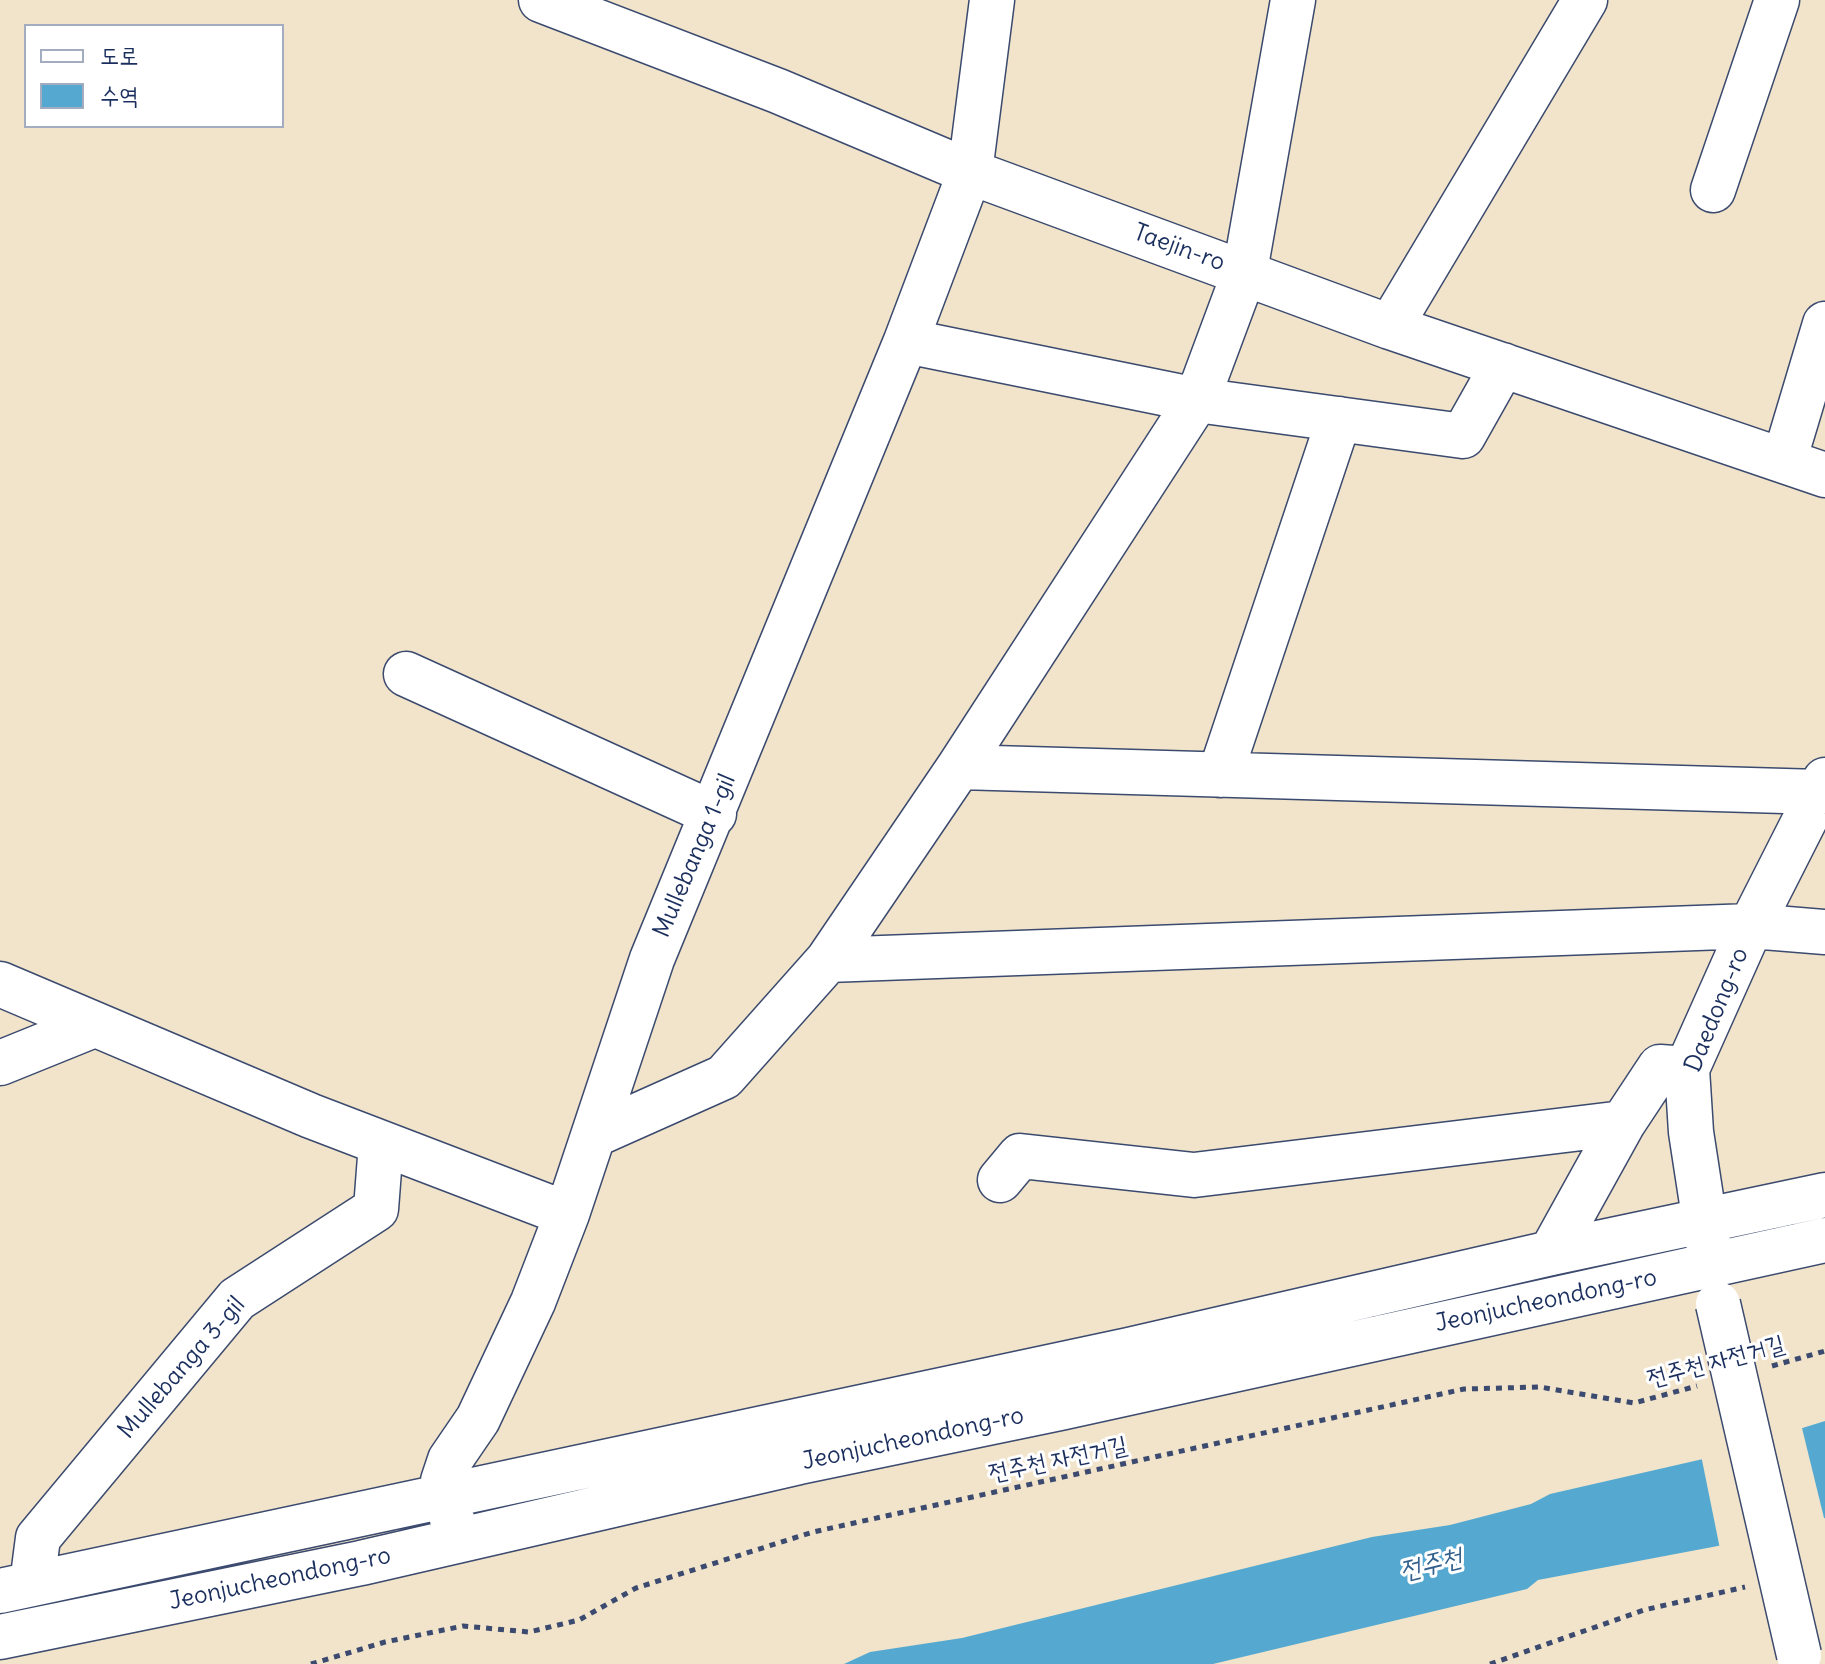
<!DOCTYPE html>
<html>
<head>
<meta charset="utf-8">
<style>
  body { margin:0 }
  #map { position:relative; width:1825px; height:1664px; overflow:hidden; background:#f1e4ca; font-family:Delius,"Poor Story",sans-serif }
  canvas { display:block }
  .legend { position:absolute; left:24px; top:24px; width:260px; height:104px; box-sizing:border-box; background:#fff; border:2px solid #a4acbf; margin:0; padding:10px 14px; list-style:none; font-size:24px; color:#1b2f5e }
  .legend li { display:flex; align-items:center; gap:16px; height:40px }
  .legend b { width:40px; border:2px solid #a4acbf }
</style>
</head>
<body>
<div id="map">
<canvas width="1825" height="1664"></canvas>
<ul class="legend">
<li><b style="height:10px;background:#fff"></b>도로</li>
<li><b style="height:22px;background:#55a9d1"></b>수역</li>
</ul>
</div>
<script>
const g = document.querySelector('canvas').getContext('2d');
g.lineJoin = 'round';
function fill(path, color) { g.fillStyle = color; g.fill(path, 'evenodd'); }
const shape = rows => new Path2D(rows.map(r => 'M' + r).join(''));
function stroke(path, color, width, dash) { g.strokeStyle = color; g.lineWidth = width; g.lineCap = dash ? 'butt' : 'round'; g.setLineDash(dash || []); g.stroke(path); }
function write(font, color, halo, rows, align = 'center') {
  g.font = font + ' Delius,"Poor Story",sans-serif'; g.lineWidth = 6; g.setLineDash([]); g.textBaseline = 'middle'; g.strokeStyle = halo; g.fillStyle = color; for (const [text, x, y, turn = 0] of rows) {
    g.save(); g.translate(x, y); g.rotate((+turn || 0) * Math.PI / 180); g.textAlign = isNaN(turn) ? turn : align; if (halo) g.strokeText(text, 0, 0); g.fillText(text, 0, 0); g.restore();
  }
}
fill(shape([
  [1825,1421,1825,1518,1723,1545,1538,1580,1527,1589,1213,1664,844,1664,870,1652,962,1638,1372,1537,1450,1525,1531,1504,1550,1494,1703,1459]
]), '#55a9d1');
fill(shape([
  [1801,1424,1825,1522,1720,1549,1701,1455]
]), '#f1e4ca');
const minor = shape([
  [541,0,778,91,970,172,1390,327,1825,475],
  [1713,190,1777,0],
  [1390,327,1585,0],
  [906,341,1197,400,1463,436,1503,365],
  [1784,461,1825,324],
  [406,674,714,814],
  [959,767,1819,792],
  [1220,775,1339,419],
  [828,960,1751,926,1825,932],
  [0,984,311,1116,567,1214],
  [0,1063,94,1025],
  [594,1135,724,1077,828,960,959,767,1197,400,1245,271,1293,0],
  [1000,1180,1020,1156,1194,1175,1623,1123],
  [1709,1249,1691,1132,1687,1069,1751,926,1825,780],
  [1551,1253,1623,1123,1660,1067,1687,1069],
  [452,1519,443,1481,450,1460,478,1419,533,1302,567,1214,652,959,906,341,970,172,992,0],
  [32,1584,38,1538,237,1299,376,1209,381,1144],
  [0,1591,1129,1350,1551,1253,1825,1195],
  [0,1637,361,1563,799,1462,1060,1408,1825,1240]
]);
stroke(minor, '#3b4a6e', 47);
stroke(shape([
  [1772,1366,1825,1351],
  [311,1664,385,1642,463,1626,529,1632,579,1620,636,1588,813,1532,1464,1389,1540,1387,1634,1403,1697,1386],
  [1490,1664,1644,1610,1745,1587]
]), '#3b4a6e', 5, [6, 6]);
stroke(minor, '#fff', 44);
const minorBridge = shape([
  [1718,1304,1799,1655]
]);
stroke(minorBridge, '#3b4a6e', 47, []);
stroke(minorBridge, '#fff', 44);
write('24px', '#1b2f5e', '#fff', [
  ["Taejin-ro",1179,248,20],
  ["Mullebanga 1-gil",695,856,-67],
  ["Daedong-ro",1717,1010,-68],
  ["Jeonjucheondong-ro",1546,1301,-12],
  ["전주천 자전거길",1716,1362,-15],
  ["Mullebanga 3-gil",182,1368,-49],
  ["Jeonjucheondong-ro",913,1439,-12],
  ["전주천 자전거길",1058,1460,-12],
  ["Jeonjucheondong-ro",280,1579,-12]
]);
write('italic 26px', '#32608c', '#fff', [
  ["전주천",1431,1565,-14]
]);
</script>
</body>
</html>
